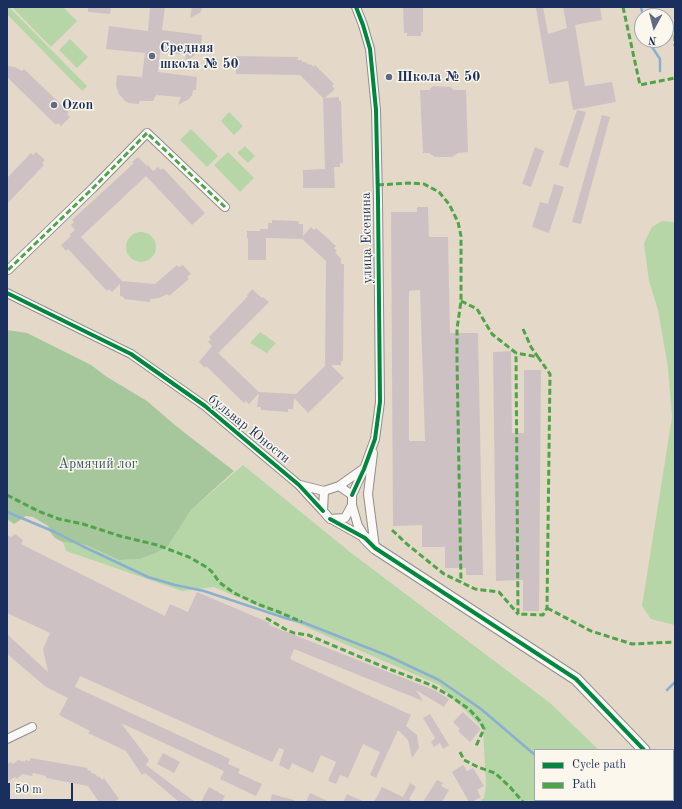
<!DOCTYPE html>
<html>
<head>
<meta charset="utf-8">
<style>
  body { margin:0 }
  #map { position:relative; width:682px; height:809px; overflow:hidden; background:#e4d9c8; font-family:"Old Standard TT",serif }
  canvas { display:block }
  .frame { position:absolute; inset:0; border:8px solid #1b2f5e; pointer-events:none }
  .legend { position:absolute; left:534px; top:749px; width:140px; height:52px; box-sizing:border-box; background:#fbf7ec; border:1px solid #a1a7b3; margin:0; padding:5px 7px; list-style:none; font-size:12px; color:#1b2f5e }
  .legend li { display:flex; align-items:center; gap:8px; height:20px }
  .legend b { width:20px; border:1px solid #a1a7b3 }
  .north { position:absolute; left:634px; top:8px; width:40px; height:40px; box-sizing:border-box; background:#fbf7ec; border:1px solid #a1a7b3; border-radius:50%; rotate:187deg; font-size:11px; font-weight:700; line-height:16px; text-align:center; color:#1b2f5e }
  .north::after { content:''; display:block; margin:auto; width:14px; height:18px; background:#616a83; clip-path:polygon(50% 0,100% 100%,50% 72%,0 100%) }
  .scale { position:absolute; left:8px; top:783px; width:65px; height:18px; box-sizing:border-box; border:2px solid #1b2f5e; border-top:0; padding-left:5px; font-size:12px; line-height:14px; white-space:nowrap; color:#1b2f5e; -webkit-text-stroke:3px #fbf7ec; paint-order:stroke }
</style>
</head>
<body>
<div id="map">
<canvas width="682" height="809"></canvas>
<div class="frame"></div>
<ul class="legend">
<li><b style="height:5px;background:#00873e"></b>Cycle path</li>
<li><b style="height:5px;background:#4fa44a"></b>Path</li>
</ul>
<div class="north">N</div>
<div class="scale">50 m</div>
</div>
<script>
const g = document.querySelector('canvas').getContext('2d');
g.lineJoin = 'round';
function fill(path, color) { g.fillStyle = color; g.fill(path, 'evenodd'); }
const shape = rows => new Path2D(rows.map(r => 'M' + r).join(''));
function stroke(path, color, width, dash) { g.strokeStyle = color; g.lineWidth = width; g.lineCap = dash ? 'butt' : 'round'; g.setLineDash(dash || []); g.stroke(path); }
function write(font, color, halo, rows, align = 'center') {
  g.font = font + ' "Old Standard TT",serif'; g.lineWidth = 3; g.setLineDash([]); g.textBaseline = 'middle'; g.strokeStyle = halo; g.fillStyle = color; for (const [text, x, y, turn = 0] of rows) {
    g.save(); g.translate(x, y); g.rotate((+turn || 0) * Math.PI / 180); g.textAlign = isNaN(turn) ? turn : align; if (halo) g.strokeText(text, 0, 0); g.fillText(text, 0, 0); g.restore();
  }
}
fill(shape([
  [9,7,87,86,82,91,7,14,7,9],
  [12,7,63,7,77,21,51,47],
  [70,39,88,57,77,68,59,50],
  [229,112,243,126,234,135,221,121],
  [191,129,218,156,207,167,180,140],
  [245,146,255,156,248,163,237,153],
  [228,152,254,178,240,192,214,165],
  [662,221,675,222,675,625,651,619,642,606,672,417,668,368,658,310,649,281,644,243,652,227],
  '126 247a15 15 0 1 1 30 0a15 15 0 1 1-30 0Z',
  [260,332,276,343,267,353,250,343],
  [243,465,350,552,550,703,599,750,535,750,535,800,652,800,654,802,479,802,484,798,486,786,483,728,439,685,214,587,182,591,66,551,63,542,86,545,119,560,140,559,156,553,168,546,191,510]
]), '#b6d6a7');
fill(shape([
  [7,330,27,333,91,365,107,377,147,401,176,426,234,471,191,510,168,546,156,553,140,559,119,560,86,545,63,542,55,538,50,532,48,526,33,517,26,516,14,524,7,519]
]), '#a6c69c');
stroke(shape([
  [641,7,643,16],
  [649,40,650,44,660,59,660,71],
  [7,512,55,532,82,546,148,577,175,585,204,591,288,619,302,622,386,655,439,680,481,709,535,755],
  [667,690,675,682],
  [596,800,597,802],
  [546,802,549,800]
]), '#8ab0d0', 2.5);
fill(shape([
  [88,7,111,7,110,14,88,12],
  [150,7,165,7,162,30,202,35,201,48,198,47,194,56,185,61,186,55,160,52,158,72,197,77,196,90,193,90,192,95,189,99,178,105,181,97,156,95,153,101,139,101,139,104,129,103,125,101,119,94,116,86,117,75,142,77,145,53,106,49,109,26,148,31],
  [192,7,203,7,200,13,190,18],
  [403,7,423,8,423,32,421,32,421,36,407,36,407,33,404,33],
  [543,7,548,34,567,28,563,7,600,7,602,20,575,25,585,86,612,82,616,102,573,110,568,81,549,84,536,8],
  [236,56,298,57,298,60,302,60,302,62,306,62,309,65,310,64,314,67,315,65,334,84,332,86,335,89,325,98,339,97,339,101,341,101,343,163,340,163,340,167,334,167,335,188,303,188,303,170,325,169,323,98,300,75,236,74],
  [7,66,15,67,22,71,24,69,69,112,67,114,70,117,61,126,58,123,56,125,7,77],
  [433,86,450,87,454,90,466,90,468,152,458,153,452,157,435,157,429,153,423,153,420,90,429,90],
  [577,110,586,112,568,168,559,165],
  [602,115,610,117,581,224,572,222],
  [535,147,544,151,531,187,522,184],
  [36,152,45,160,42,163,44,165,7,204,7,178,31,153,33,155],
  [138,157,147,166,148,165,153,171,158,167,161,170,163,168,205,213,192,225,146,176,81,237,122,281,155,284,177,265,179,267,183,265,191,274,187,277,189,279,169,296,167,294,159,298,150,299,150,302,124,299,124,297,120,296,120,284,112,292,109,289,107,291,68,249,66,251,61,245,71,236,69,235,75,230,71,225,74,222,72,220,134,163,132,162],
  [554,184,564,187,549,233,532,227,540,202,548,204],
  [417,207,428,207,429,237,448,237,450,333,478,333,483,575,466,575,466,568,445,568,445,547,422,547,422,525,393,526,391,212,417,212],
  [420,290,425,441,409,441,409,291],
  [272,220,298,221,299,224,303,224,303,236,311,227,314,230,316,228,336,246,334,248,337,251,335,252,341,259,341,264,344,264,343,361,341,361,341,365,331,365,344,378,308,413,294,398,293,409,288,409,288,412,261,410,261,407,257,407,259,393,249,404,246,401,244,403,206,366,205,368,199,362,212,346,208,342,211,339,209,337,248,296,247,295,252,289,262,298,263,297,269,302,218,353,259,392,296,394,325,366,326,261,302,239,266,238,266,260,248,260,248,238,247,238,247,231,260,231,260,229,268,229,268,223,272,223],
  [511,351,512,433,524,433,524,370,541,370,539,611,523,611,523,580,496,581,493,352],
  [15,534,23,540,21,544,165,616,170,604,188,612,197,592,270,623,269,625,434,690,449,699,444,707,416,690,423,701,294,649,290,659,411,715,406,726,417,735,419,748,412,758,408,740,398,730,376,778,370,775,380,752,363,744,348,778,340,775,336,784,328,781,336,762,321,755,313,773,292,763,289,770,279,765,284,750,279,748,272,762,80,676,75,687,230,759,228,764,240,769,238,773,262,784,256,796,220,779,224,771,121,723,149,760,146,765,195,802,179,802,145,773,142,775,126,751,88,733,90,731,59,715,68,698,46,687,7,654,7,634,48,672,43,649,50,633,7,613,7,535,11,537],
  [463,712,481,729,470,742,458,731,460,729,453,722],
  [430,714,449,745,443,749,440,743,434,747,431,742,435,738,423,718],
  [163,753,180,762,174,773,157,764],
  [30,758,88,768,87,770,91,771,91,773,95,774,98,777,99,776,102,780,104,778,119,799,114,802,99,802,88,786,46,778,46,776,33,773,32,776,23,774,16,779,15,777,7,782,7,764,11,762,13,764,18,760,25,762,25,760,30,761],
  [463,765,467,771,473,768,484,786,477,790,481,797,472,802,469,802,452,772],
  [437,780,443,783,441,786,449,790,442,802,423,802],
  [410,783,416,787,409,799,414,802,374,802,382,787,403,797],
  [209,787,225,796,222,802,201,802],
  [310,793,330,802,306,802],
  [272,794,294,800,294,802,270,802],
  [347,794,365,802,343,802]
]), '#cec1c4');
const street = shape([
  [8,270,93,188,147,133,225,207],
  [7,293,131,354,205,406,299,485,323,511],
  [373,453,368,494,375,548],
  [300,485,324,491],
  [339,486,352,495,352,505,345,518,330,519,323,511,324,491,339,486],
  [339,486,363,469],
  [352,495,364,469,375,439,380,402,378,200,376,110,370,49,363,25,356,7],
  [352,505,358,526,365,537],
  [331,519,365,538],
  [7,739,32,727]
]);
const secondary = shape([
  [365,538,375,548,576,679,644,750],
  [673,780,675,783]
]);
stroke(street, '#908e8d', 10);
stroke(secondary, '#908e8d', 13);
stroke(street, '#fbf9f7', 8);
stroke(secondary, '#fbf9f7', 11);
stroke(shape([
  [623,7,640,85,675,78],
  [675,26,675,46],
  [378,185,409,183,424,184,439,192,449,204,458,222,461,236,461,301,457,329,457,360,461,582],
  [8,270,93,188,147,133,225,207],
  [461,301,477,309,492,334,516,353,518,614,543,615,547,608,550,374,538,357,516,353],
  [523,329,531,347,538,357],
  [7,495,38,511,59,519,83,524,120,536,157,545,189,557,208,568,213,573,219,582,234,593,260,605,279,612,302,622],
  [392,530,408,545,444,574,475,589,499,592,518,614],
  [547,608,591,631,632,644,675,642],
  [266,618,285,629,294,633,308,635,384,667,431,685,450,696,469,709,480,721,484,729,476,746],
  [460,752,464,760,478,767,495,773,510,787,523,802]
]), '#4fa44a', 3, [6, 3]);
stroke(shape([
  [7,293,131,354,205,406,299,485,323,511],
  [352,495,364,469,375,439,380,402,378,200,376,110,370,49,363,25,356,7],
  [330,519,365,538,375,548,576,679,644,750]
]), '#00873e', 4);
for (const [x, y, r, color] of [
  [152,56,4,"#616a83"],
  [389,77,4,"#616a83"],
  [54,105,4,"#616a83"]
]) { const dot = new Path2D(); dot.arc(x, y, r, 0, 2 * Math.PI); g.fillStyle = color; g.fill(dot); stroke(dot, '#fbf7ec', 1.5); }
write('bold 14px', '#1b2f5e', '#fbf7ec', [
  ["Средняя",160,48],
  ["школа № 50",160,64],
  ["Школа № 50",397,77],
  ["Ozon",62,105]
], 'left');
write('14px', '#1b2f5e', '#fbf7ec', [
  ["улица Есенина",367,238,-91],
  ["бульвар Юности",249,429,39]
]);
write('14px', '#38586a', '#fbf7ec', [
  ["Армячий лог",98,464]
]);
</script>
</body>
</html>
